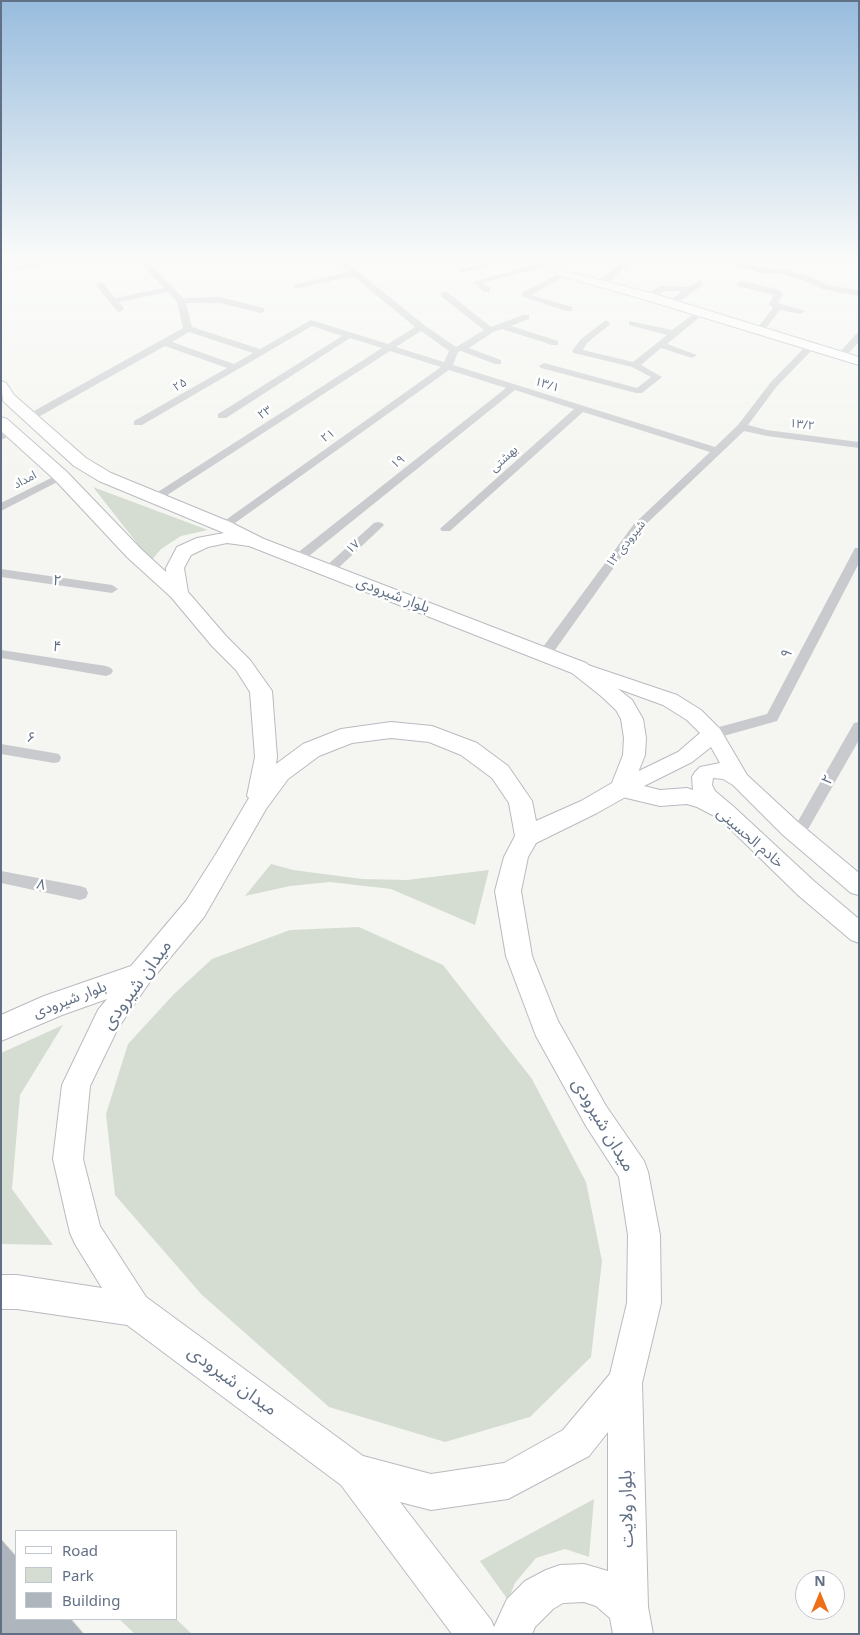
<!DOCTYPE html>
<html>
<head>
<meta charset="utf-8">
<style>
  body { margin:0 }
  #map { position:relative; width:860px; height:1635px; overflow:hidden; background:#f5f6f1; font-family:"Noto Sans",sans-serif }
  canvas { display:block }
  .frame { position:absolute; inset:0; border:2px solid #627085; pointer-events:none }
  .legend { position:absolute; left:15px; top:1530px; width:162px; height:90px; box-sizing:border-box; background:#fff; border:1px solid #c0c6ce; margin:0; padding:6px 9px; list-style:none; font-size:15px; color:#627085 }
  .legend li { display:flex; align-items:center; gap:10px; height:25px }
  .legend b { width:25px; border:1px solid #c0c6ce }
  .north { position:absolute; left:795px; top:1570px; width:50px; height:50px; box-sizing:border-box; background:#fff; border:1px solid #c0c6ce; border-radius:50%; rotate:0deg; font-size:14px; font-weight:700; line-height:20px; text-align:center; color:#627085 }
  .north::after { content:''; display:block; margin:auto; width:18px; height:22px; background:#ef6f19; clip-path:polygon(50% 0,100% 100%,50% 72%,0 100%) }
</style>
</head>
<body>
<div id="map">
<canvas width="860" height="1635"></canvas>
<div class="frame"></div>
<ul class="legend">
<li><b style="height:6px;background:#fff"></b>Road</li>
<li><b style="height:14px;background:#d5ddd2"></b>Park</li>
<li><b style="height:14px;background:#afb5bc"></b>Building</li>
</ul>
<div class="north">N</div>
</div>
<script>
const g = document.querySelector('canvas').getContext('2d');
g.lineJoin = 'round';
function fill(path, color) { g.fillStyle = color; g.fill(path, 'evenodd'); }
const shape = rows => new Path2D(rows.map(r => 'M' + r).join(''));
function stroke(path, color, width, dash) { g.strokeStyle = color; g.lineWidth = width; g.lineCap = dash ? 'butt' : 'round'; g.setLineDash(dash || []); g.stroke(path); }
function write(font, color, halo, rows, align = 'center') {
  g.font = font + ' "Noto Sans","Noto Sans Arabic",sans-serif'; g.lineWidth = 5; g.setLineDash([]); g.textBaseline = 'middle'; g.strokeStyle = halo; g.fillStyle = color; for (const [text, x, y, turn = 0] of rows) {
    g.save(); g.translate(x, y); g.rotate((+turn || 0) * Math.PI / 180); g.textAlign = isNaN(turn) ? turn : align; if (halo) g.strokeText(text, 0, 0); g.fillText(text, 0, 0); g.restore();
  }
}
fill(shape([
  [1,257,83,257,1,274]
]), '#e6e6e5');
fill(shape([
  [93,487,208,530,181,536,161,549,151,561],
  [271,864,293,870,362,879,407,880,489,870,475,925,391,889,330,882,290,886,245,896],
  [359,927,443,965,532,1079,586,1182,602,1261,591,1357,530,1417,445,1442,329,1407,202,1295,115,1195,106,1114,128,1044,174,994,212,959,290,930],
  [63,1025,20,1095,12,1189,53,1245,1,1244,1,1053],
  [594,1499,589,1557,565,1549,536,1558,515,1583,508,1600,480,1561],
  [119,1619,176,1619,192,1634,135,1634]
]), '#d5ddd2');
const building = shape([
  [1,1539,16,1556,16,1619,71,1619,84,1634,1,1634,1,1539]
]);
fill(building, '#afb5bc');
stroke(building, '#d6d7d4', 1);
const secondary = shape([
  [532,257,545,257,569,272,651,293,859,357,859,365,643,299,561,276,532,257],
  [579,662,677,695,701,710,720,729,747,775,799,823,859,873,859,895,851,893,783,835,733,785,723,779,713,778,712,785,715,791,734,807,815,882,859,919,859,943,851,940,799,896,720,819,697,807,687,804,660,806,614,795,611,789,614,783,678,752,700,733,687,720,663,705,572,672,570,668,572,664,579,662],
  [711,747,720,763,700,767,695,772,692,777,693,790,687,788,660,790,644,786,692,762,711,747]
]);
const primary = shape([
  [1,381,6,383,14,395,86,458,111,473,230,522,264,539,586,663,632,700,643,719,646,738,645,755,629,795,597,813,536,843,528,857,521,891,532,956,558,1021,606,1106,644,1161,648,1172,660,1235,661,1303,642,1383,648,1607,653,1634,613,1634,610,1618,596,1606,584,1602,563,1603,553,1609,535,1627,532,1634,452,1634,341,1485,127,1325,17,1309,1,1309,1,1275,17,1275,102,1288,75,1244,70,1233,53,1159,62,1085,98,1010,107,999,62,1015,1,1041,1,1015,44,996,131,966,186,901,216,854,249,798,247,796,255,757,250,692,236,670,212,646,171,597,127,557,55,480,1,431,1,417,7,419,67,472,141,549,166,572,166,568,177,547,197,538,224,533,99,481,74,466,3,401,1,381],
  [227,543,249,546,572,673,601,696,616,710,621,719,624,738,623,755,612,783,581,801,536,821,532,801,508,766,477,743,432,726,391,722,341,729,303,744,276,764,277,757,272,691,250,660,226,636,188,592,184,568,191,555,208,547,227,543],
  [391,738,429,742,461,755,492,778,509,803,515,836,504,857,495,891,506,956,536,1036,586,1126,619,1177,628,1235,627,1303,610,1374,563,1430,504,1463,431,1474,363,1456,146,1297,100,1226,83,1159,90,1086,118,1028,149,983,204,917,266,809,288,779,319,756,352,743,391,738],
  [608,1432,608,1571,584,1564,560,1565,546,1570,525,1581,507,1599,494,1627,491,1620,400,1502,431,1510,508,1499,589,1456,608,1432]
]);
stroke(secondary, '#b7bbc1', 2);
stroke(primary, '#b8bbc0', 2);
fill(shape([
  [135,257,143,257,183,298,220,297,264,308,264,312,261,313,220,303,186,303,192,327,260,349,311,320,388,344,415,327,353,276,294,289,294,285,348,272,331,257,340,257,424,325,456,347,484,330,441,296,441,292,447,292,491,327,523,315,529,315,529,319,511,326,558,341,558,345,552,345,502,329,493,332,469,348,501,360,501,364,495,364,461,351,458,352,453,365,715,447,738,425,771,382,807,345,813,345,813,349,777,386,748,425,767,430,859,442,859,448,767,436,744,431,642,528,550,657,545,658,540,657,539,654,540,651,634,524,710,452,583,412,450,531,442,531,440,529,442,527,574,409,515,390,304,560,296,560,294,557,296,554,506,388,449,370,228,528,220,528,218,526,220,524,441,367,390,351,158,501,150,501,148,499,150,497,382,348,350,338,226,418,218,418,218,414,342,336,312,326,142,425,134,425,134,421,227,368,165,346,33,420,25,420,25,416,183,328,177,302,168,292,119,302,124,309,120,312,117,311,95,284,102,282,115,298,164,288,135,257],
  [421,331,449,351,444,362,396,347,421,331],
  [189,332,253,353,234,364,172,342,189,332],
  [508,257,521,257,463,272,459,270,508,257],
  [628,257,636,257,605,285,599,285,599,281,628,257],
  [710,257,722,257,765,269,786,270,811,277,827,285,859,290,859,296,822,289,805,281,783,274,762,273,710,257],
  [548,261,551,261,551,265,483,283,490,288,490,292,484,292,473,282,548,261],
  [562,272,569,274,531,295,572,307,572,311,566,311,521,296,523,292,562,272],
  [700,280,703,281,703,285,674,305,667,303,682,291,665,291,647,299,643,296,661,286,689,287,700,280],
  [741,281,777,289,783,294,778,303,805,311,801,314,780,310,762,333,756,333,755,331,773,308,769,304,774,295,738,286,737,284,741,281],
  [699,310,702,311,702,315,667,344,697,355,692,358,661,348,641,365,662,377,642,393,636,393,541,368,539,366,544,363,637,388,651,377,632,367,574,353,572,351,581,339,606,320,610,323,609,325,587,343,583,350,633,362,667,335,629,325,629,321,672,330,699,310],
  [859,333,859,342,844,358,838,358,838,354,856,334,859,333],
  [10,429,14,430,14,434,1,440,1,433,10,429],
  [61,473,66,476,65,478,1,511,1,503,61,473],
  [378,522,382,523,384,525,382,527,333,573,325,573,323,570,325,567,374,523,378,522],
  [855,548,859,548,859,563,777,721,713,739,708,738,706,734,708,730,767,714,855,548],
  [1,569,112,585,118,589,112,593,1,577,1,569],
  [1,650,106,666,111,668,113,671,111,674,106,676,1,658,1,650],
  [859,722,859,740,803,838,798,840,793,838,790,834,793,830,854,723,859,722],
  [1,744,54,753,59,754,61,758,59,762,54,763,1,754,1,744],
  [1,871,80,886,86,888,88,893,86,898,80,900,1,883,1,871]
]), '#c8cace');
fill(secondary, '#fff');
fill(primary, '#fff');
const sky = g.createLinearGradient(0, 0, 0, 486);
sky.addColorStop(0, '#98bcde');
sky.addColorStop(0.53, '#fafbf9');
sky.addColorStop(1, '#fafbf900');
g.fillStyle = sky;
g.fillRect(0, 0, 860, 486);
write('12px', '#627085', '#fff', [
  ["۲۵",180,385,-30],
  ["۱۳/۱",547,385,18],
  ["۲۳",265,413,-33],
  ["۱۳/۲",802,425,7],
  ["۲۱",328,436,-35],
  ["بهشتی",504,459,-42],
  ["۱۹",398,462,-39],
  ["امداد",25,480,-28],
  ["شیرودی ۱۳",626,544,-52],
  ["۱۷",353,547,-42]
]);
write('15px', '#627085', '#fff', [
  ["۲",57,581,8],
  ["بلوار شیرودی",393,595,21],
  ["۴",57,647,10],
  ["۹",787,654,-63],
  ["۶",31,738,10],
  ["۲",828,780,-60],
  ["خادم الحسینی",750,838,41],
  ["۸",41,885,11],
  ["بلوار شیرودی",70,1000,-21]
]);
write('18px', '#627085', '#fff', [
  ["میدان شیرودی",137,985,-54],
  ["میدان شیرودی",603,1125,59],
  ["میدان شیرودی",232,1381,36],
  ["بلوار ولایت",627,1509,-91]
]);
</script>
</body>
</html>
